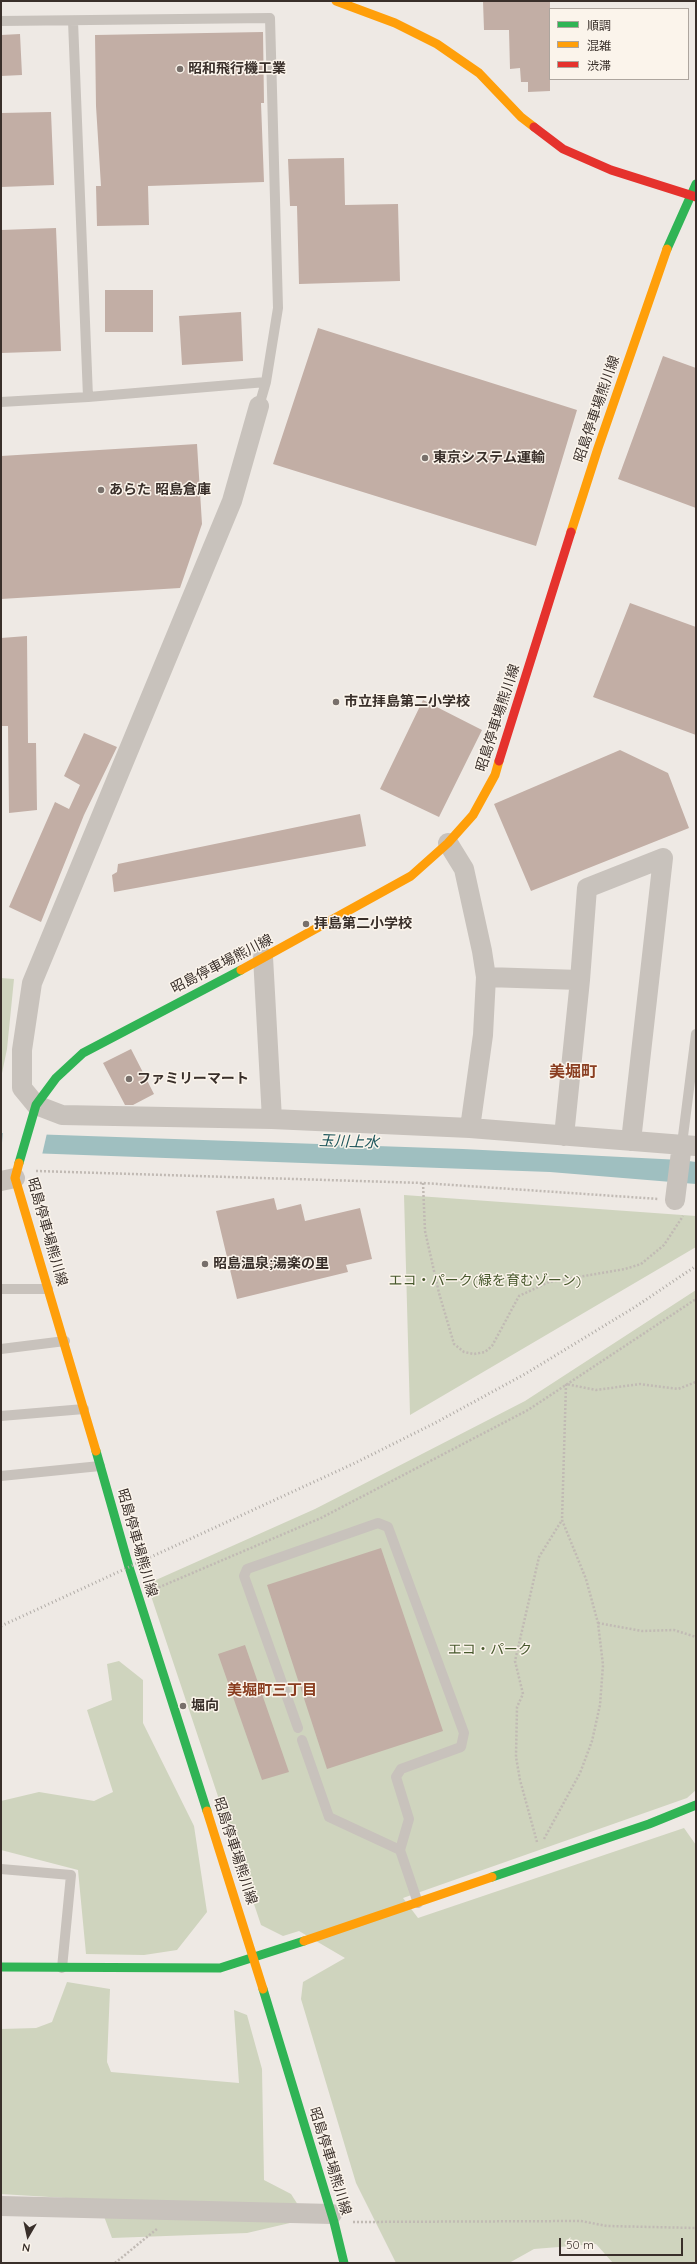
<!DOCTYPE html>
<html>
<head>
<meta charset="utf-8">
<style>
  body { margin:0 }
  #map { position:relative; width:697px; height:2264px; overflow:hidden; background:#eee9e4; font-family:Quicksand,"Noto Sans JP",sans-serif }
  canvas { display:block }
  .frame { position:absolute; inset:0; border:2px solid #392f2a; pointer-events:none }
  .legend { position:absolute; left:549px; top:8px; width:140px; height:72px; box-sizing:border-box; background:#fbf4eb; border:1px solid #ada59e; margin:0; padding:5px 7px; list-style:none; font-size:12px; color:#392f2a }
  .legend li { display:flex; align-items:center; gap:8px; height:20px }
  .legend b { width:20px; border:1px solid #ada59e }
  .north { position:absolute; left:8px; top:2216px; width:40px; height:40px; -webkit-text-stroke:3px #fbf4eb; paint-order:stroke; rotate:189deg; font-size:11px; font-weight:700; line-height:16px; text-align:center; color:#392f2a }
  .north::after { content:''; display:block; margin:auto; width:14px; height:18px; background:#392f2a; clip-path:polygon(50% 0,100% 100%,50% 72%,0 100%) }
  .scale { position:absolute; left:559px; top:2238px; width:124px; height:18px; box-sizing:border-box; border:2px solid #392f2a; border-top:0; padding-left:5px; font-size:12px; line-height:14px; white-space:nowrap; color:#392f2a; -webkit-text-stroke:3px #fbf4eb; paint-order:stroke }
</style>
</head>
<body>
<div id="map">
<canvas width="697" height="2264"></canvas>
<div class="frame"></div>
<ul class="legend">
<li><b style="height:5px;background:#30b455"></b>順調</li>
<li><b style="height:5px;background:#ff9f0a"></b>混雑</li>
<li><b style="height:5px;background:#e5322d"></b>渋滞</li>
</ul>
<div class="north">N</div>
<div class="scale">50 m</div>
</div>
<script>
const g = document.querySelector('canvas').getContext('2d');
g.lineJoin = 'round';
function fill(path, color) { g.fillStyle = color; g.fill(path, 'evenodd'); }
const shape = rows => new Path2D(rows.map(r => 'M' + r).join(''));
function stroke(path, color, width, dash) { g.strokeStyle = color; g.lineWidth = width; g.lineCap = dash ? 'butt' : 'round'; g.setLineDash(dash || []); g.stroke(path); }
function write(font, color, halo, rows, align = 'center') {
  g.font = font + ' Quicksand,"Noto Sans JP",sans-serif'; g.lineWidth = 3; g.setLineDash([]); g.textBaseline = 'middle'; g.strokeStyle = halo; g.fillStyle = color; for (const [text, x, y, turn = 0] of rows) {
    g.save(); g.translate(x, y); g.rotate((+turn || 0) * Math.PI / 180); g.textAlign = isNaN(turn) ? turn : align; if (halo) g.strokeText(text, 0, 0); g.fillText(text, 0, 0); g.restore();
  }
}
fill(shape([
  [1,978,14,979,7,1049,1,1078],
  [404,1195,696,1216,696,1247,410,1415],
  [696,1290,696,1790,687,1798,403,1898,418,1918,684,1828,696,1845,696,2263,613,2263,596,2244,534,2249,509,2263,396,2263,356,2183,301,1999,303,1982,345,1958,299,1931,283,1936,261,1925,147,1584,315,1509,525,1401],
  [119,1661,143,1680,143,1723,194,1826,207,1912,177,1950,144,1955,86,1954,78,1870,1,1850,1,1801,39,1792,94,1801,113,1792,87,1710,112,1700,107,1664],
  [67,1982,110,1989,107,2062,111,2072,239,2083,234,2010,247,2015,262,2069,264,2180,291,2194,307,2219,247,2233,112,2238,98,2200,1,2194,1,2029,36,2028,52,2022]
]), '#cfd4be');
fill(shape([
  [1,1133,463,1149,681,1160,696,1162,696,1184,550,1172,1,1152]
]), '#9fbfc0');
fill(shape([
  [3,1131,47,1133,42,1155,1,1154]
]), '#eee9e4');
fill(shape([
  [483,1,550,1,550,91,528,92,528,82,521,82,520,68,510,69,509,30,484,30],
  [263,32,264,103,261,103,264,182,148,186,149,225,97,226,96,186,101,186,96,106,95,35],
  [20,34,22,75,1,76,1,35],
  [51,112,54,185,1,187,1,113],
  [344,158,345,205,398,204,400,281,299,284,297,206,290,206,288,159],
  [56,228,61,351,1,353,1,230],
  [105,290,153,290,153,332,105,332],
  [241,312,243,361,182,365,179,316],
  [318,328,577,410,536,546,273,464],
  [663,356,696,368,696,508,618,479],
  [197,444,202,524,180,588,1,599,1,456],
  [630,603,696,627,696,735,593,697],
  [27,636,28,743,36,743,37,810,9,813,8,726,1,726,1,638],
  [423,700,482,730,439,817,380,789],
  [84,733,117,747,84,815,41,922,9,907,55,802,69,809,80,785,64,776],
  [620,750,668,773,689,828,531,891,494,804],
  [360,814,366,846,114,892,112,875,117,872,118,864],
  [131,1049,154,1094,133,1105,125,1105,103,1063],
  [274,1198,277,1210,301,1204,305,1221,360,1208,372,1259,346,1265,348,1272,237,1299,216,1211],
  [381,1548,443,1731,327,1769,267,1585],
  [245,1645,289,1772,262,1780,218,1654]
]), '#c2aea5');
stroke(shape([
  [36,1171,423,1183,659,1199],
  [423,1183,425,1231,439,1293,454,1344,464,1352,474,1354,485,1352,492,1346,519,1296,549,1282,625,1269,641,1264,664,1245,683,1216],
  [155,1589,321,1518,528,1410,696,1299],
  [598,1623,642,1631,674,1630,696,1637],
  [544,1839,580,1773,592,1741,600,1705,603,1665,598,1623,586,1579,562,1520,566,1384,596,1390,640,1384,678,1389,696,1382],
  [537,1842,520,1780,516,1757,517,1707,523,1694,515,1661,539,1557,562,1520],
  [353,2222,581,2221,607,2226,696,2228],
  [115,2263,158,2228]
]), '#c1bab4', 2.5, [2, 2]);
stroke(shape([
  [1,21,270,18,278,308,266,382,259,406],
  [73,21,88,397],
  [1,402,88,397,266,382],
  [682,1144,696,1034],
  [1,1289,48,1289],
  [1,1349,65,1341],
  [1,1416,84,1409],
  [1,1476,100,1466],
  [298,1728,244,1576,247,1569,378,1523,388,1527,464,1733,461,1747,401,1769,396,1777,409,1819,400,1850,329,1817,302,1740],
  [400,1850,418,1903],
  [1,1869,71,1875,62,1968]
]), '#c8c2bc', 10);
stroke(shape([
  [259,406,232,501,32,983,22,1050,22,1088,36,1105,62,1115,272,1119,470,1128,696,1146],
  [448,843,464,869,482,951,486,977,483,1035,470,1128],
  [263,957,272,1119],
  [486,977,580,980],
  [564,1136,580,980,587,888,663,858,631,1141],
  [1,1181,15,1178],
  [675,1200,682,1144],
  [1,2206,332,2214]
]), '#c8c2bc', 20);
stroke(shape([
  [667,249,696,184],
  [19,1163,36,1105,56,1078,83,1053,241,970],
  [96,1451,129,1567,207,1811],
  [492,1877,649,1824,696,1805],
  [1,1967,220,1968,304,1941],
  [263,1989,334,2222,344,2263]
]), '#30b455', 9);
stroke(shape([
  [336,1,395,23,437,44,479,73,521,117,534,127],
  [571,532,598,448,667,249],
  [241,970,411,876,448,843,473,815,495,775,499,761],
  [19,1163,15,1178,96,1451],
  [207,1811,263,1989],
  [304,1941,492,1877]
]), '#ff9f0a', 9);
stroke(shape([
  [534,127,563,149,611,170,696,197],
  [499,761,571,532]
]), '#e5322d', 9);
stroke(shape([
  [1,1626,355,1463,435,1423,525,1374,635,1307,696,1266]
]), '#b0aba6', 3, [1, 3]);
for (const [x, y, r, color] of [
  [180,69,4,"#78706b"],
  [425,458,4,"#78706b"],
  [101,490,4,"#78706b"],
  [336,702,4,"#78706b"],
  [306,924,4,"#78706b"],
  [129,1079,4,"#78706b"],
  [205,1264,4,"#78706b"],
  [183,1706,4,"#78706b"]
]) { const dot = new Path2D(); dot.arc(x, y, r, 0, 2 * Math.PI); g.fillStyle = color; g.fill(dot); stroke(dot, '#fbf4eb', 1.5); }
write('bold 14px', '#392f2a', '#fbf4eb', [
  ["昭和飛行機工業",188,69],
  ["東京システム運輸",433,458],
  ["あらた 昭島倉庫",109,490],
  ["市立拝島第二小学校",344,702],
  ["拝島第二小学校",314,924],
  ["ファミリーマート",137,1079],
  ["昭島温泉;湯楽の里",213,1264],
  ["堀向",191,1706]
], 'left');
write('14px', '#392f2a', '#fbf4eb', [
  ["昭島停車場熊川線",597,409,-71],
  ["昭島停車場熊川線",498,718,-72],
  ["昭島停車場熊川線",222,964,-27],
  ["昭島停車場熊川線",47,1232,74],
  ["昭島停車場熊川線",137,1543,74],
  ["昭島停車場熊川線",235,1851,72],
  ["昭島停車場熊川線",330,2161,73]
]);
write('14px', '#47582d', '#fbf4eb', [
  ["エコ・パーク(緑を育むゾーン)",485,1281],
  ["エコ・パーク",490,1650]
]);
write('italic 15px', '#1e565c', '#fbf4eb', [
  ["玉川上水",349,1142,2]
]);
write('bold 15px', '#8a3e21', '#fbf4eb', [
  ["美堀町三丁目",272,1690]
]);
write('bold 16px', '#8a3e21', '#fbf4eb', [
  ["美堀町",573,1072]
]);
</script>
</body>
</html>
